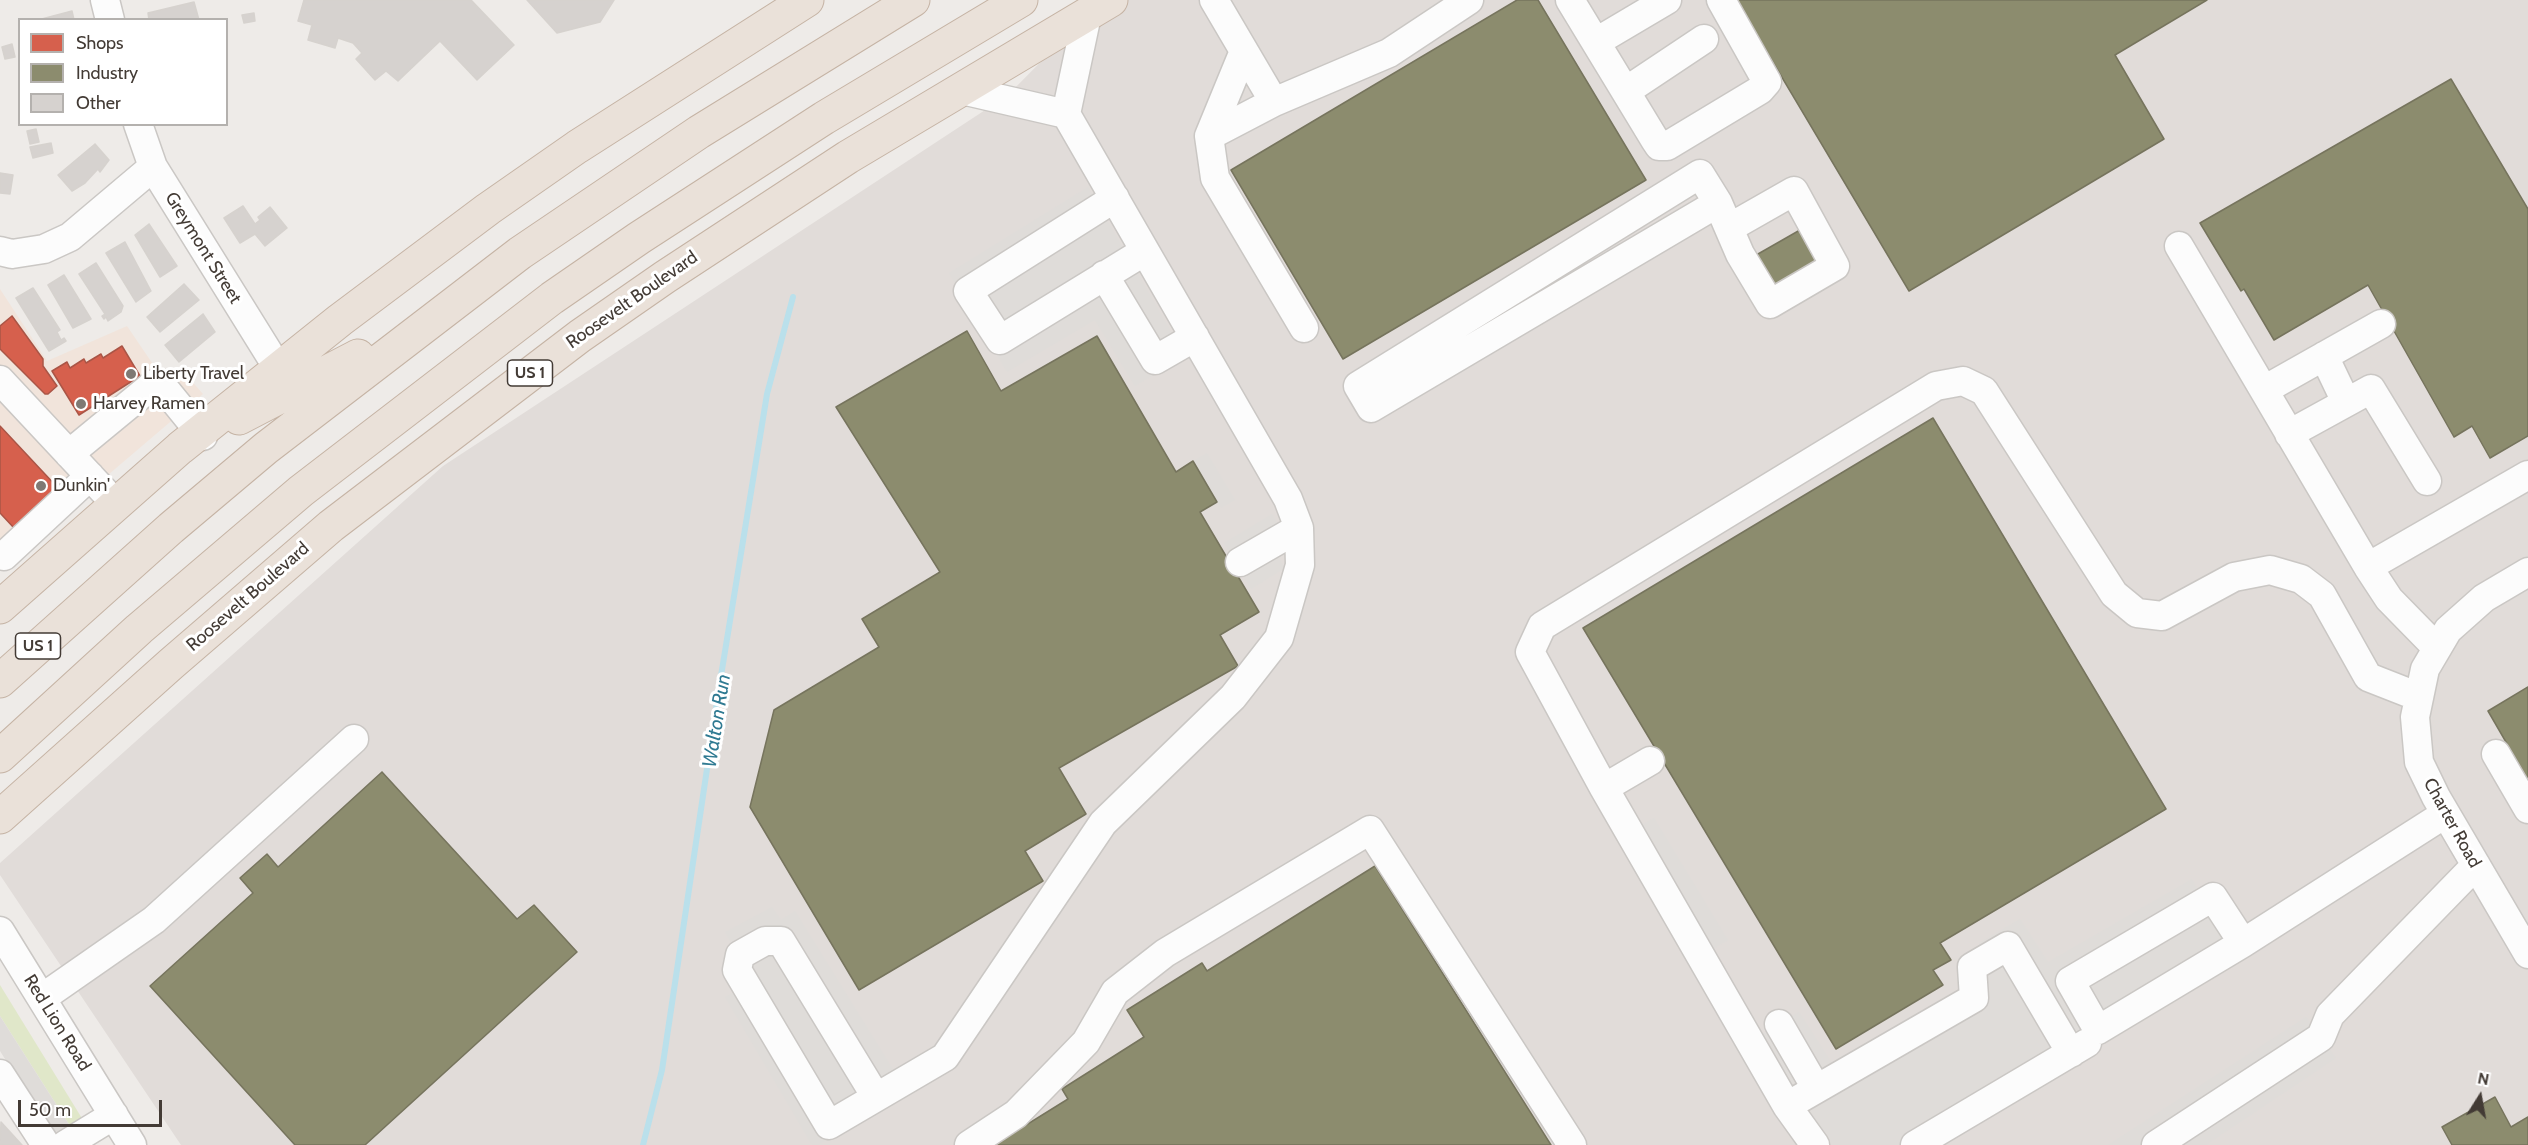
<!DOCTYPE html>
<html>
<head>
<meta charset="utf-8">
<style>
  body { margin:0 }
  #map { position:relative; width:2528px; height:1145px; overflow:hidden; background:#eeebe8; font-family:Cabin,sans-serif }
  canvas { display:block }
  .legend { position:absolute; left:18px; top:18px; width:210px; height:108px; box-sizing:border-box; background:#fff; border:2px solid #b4b1ae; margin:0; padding:8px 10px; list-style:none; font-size:18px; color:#433b35 }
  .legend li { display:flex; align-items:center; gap:12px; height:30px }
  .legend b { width:30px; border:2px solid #b4b1ae }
  .north { position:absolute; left:2450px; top:1067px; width:60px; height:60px; -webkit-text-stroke:4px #fff; paint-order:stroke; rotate:11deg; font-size:16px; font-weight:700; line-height:24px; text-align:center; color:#433b35 }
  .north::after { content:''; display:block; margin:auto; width:21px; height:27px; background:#433b35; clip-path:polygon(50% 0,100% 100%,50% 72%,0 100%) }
  .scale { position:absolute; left:18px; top:1100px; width:144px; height:27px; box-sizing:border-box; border:3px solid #433b35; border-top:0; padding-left:8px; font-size:18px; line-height:21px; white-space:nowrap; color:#433b35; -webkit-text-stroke:4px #fff; paint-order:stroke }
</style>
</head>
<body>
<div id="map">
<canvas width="2528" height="1145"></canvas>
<ul class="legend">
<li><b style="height:16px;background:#d6604d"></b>Shops</li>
<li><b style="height:16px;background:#8c8c6e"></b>Industry</li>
<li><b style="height:16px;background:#d6d2cf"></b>Other</li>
</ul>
<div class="north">N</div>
<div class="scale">50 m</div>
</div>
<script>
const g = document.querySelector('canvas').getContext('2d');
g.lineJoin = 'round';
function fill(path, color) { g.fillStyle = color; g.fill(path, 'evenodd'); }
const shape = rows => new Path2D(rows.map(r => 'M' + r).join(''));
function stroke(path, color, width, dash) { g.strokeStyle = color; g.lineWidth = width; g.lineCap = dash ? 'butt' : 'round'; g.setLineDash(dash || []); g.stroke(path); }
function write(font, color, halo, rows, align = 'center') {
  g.font = font + ' Cabin,sans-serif'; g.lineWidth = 6; g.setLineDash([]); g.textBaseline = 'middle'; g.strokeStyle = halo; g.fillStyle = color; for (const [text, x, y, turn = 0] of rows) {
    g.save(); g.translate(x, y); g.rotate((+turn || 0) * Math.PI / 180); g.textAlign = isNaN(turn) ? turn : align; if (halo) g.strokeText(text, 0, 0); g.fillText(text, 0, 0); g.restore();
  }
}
fill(shape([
  [0,289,47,361,127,326,163,379,181,369,203,394,0,567]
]), '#f1e4db');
fill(shape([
  [1111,0,2528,0,2528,1145,181,1145,0,875,0,863,443,466,1008,95,1087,15]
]), '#e1dcd9');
fill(shape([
  [0,985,83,1120,70,1126,0,1016]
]), '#e0e7c9');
fill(shape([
  [1088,187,1185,356,1135,386,1095,320,1007,372,949,273],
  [1207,453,1235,500,1221,508,1193,461],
  [1272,514,1279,526,1278,557,1285,568,1251,589,1224,543],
  [1654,818,1728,940,1713,949,1639,827],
  [2192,879,2201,896,2220,887,2225,889,2260,947,1935,1145,1807,1145,1742,1046,1799,1012,1835,1068,1945,1006,1960,989,1977,953,1979,943,2020,919,2048,962],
  [772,907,781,920,795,911,907,1092,818,1145,812,1145,725,997,737,990,725,967,725,958,733,946,725,932],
  [0,1016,70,1126,52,1134,0,1051],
  [2306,1017,2336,1058,2206,1145,2108,1145]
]), '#dfdcd9');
const shops = shape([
  [12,316,43,359,43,366,57,386,48,394,45,394,0,349,0,326,12,316],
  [122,346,140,376,79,415,52,371,67,362,70,368,84,359,86,363,101,354,103,358,122,346],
  [0,426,58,488,14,528,0,513,0,426]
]);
fill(shops, '#d6604d');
stroke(shops, '#aa5546', 1.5);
const industry = shape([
  [1517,0,1538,0,1646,180,1343,359,1231,170,1517,0],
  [1736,0,2207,0,2115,55,2164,139,1909,291,1736,0],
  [2451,79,2528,209,2528,436,2490,458,2472,426,2454,437,2368,285,2274,340,2244,289,2241,291,2200,223,2451,79],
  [1800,230,1821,266,1772,294,1751,258,1800,230],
  [967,331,1001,391,1097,336,1176,472,1193,461,1217,502,1200,512,1259,612,1220,635,1238,666,1059,768,1086,814,1025,851,1043,881,859,990,750,807,774,710,879,647,862,619,940,572,836,407,967,331],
  [1933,418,2166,809,1940,943,1951,960,1933,970,1943,985,1836,1049,1583,628,1933,418],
  [2528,687,2528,780,2488,711,2528,687],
  [382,772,517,919,534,905,577,952,365,1145,295,1145,150,986,253,893,240,878,267,854,278,867,382,772],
  [1375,866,1551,1145,994,1145,1068,1099,1062,1089,1144,1037,1127,1010,1202,963,1207,971,1375,866],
  [2495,1097,2511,1127,2528,1117,2528,1145,2452,1145,2442,1127,2495,1097]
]);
fill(industry, '#8c8c6e');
stroke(industry, '#76745d', 1.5);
stroke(shape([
  [643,1145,662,1070,720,682,767,394,793,297]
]), '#bae0eb', 6);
const building = shape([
  [304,0,471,0,514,45,477,80,440,41,398,81,386,71,375,80,356,59,362,53,353,43,338,38,335,48,308,40,312,25,298,21,304,0],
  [527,0,614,0,600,22,557,33,527,0],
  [194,2,199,20,149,20,148,13,194,2],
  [72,11,74,20,38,20,72,11],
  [254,13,255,21,244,23,242,15,254,13],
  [12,44,15,57,5,59,2,47,12,44],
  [36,129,39,142,30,144,27,131,36,129],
  [51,143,53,153,33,158,30,147,51,143],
  [95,144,109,160,100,172,98,169,85,183,72,191,58,175,95,144],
  [0,173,13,175,10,194,0,193,0,173],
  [243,206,255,224,260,220,258,217,270,207,287,228,265,246,255,234,240,243,224,218,243,206],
  [149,224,177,266,160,277,135,235,149,224],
  [125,242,151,291,136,302,106,253,125,242],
  [96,263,123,306,121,312,108,321,106,317,104,319,102,316,105,314,79,274,96,263],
  [64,275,91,319,73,328,48,285,64,275],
  [184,284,199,300,160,332,147,317,184,284],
  [33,288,60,330,57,332,61,340,64,338,66,341,49,351,16,298,33,288],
  [203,314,215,332,179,362,165,345,203,314],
  [1,1122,22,1145,0,1145,1,1122]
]);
fill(building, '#d6d2cf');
stroke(building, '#d6d2ce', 1.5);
const minor = shape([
  [105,0,110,20],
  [1214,0,1274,102,1389,53,1469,0],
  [1570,0,1655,140,1659,146,1667,146,1760,90,1767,82,1721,0],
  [1596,42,1667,0],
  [962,90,1066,114],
  [1626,91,1704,39],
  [1274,102,1209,136,1215,178,1304,328],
  [138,124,153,167,278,368],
  [1209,136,1244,51],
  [1115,198,968,291,1000,340,1145,251],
  [1718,203,1371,408,1358,386,1700,174,1718,203,1740,254,1770,304,1835,266,1794,191,1729,228],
  [2179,246,2368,567],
  [0,251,12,254,44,249,70,237,153,167],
  [1104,275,1155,360,1195,337],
  [2324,356,2346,402],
  [0,380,115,503],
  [2264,390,2381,324],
  [2289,434,2371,389,2427,481],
  [69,454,154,384,160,383,203,436],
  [4,556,90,476],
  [1240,562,1299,528],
  [2528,572,2484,598,2448,630,2425,669,2415,717,2419,762,2436,797,2528,954],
  [2437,648,2389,599,2368,567,2528,475],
  [2496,754,2528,809],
  [1650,761,1604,788,1787,1106,1815,1145],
  [1604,788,1530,652,1542,626,1936,386,1963,381,1984,391,2114,594,2137,613,2162,616,2234,577,2270,570,2301,579,2322,595,2368,677,2419,697],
  [0,931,132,1145],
  [2243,943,2213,897,2070,981,2098,1030,2243,943,2445,814],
  [42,998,154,920,354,739],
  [1779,1024,1816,1088],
  [0,1074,46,1145],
  [876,1097,781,941,765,941,740,955,737,970,829,1125,945,1057,1103,823,1233,697,1279,638,1300,565,1299,528,1288,499,1066,114,1087,15],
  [1787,1106,1974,998,1972,967,2008,946,2071,1053],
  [65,1145,114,1115],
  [969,1145,1016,1114,1086,1042,1115,992,1165,953,1370,830,1572,1145],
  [1915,1145,2087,1043],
  [2156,1145,2321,1037,2330,1015,2476,865]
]);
const highway = shape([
  [239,418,358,356],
  [0,607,180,448,340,320,488,209,577,147,807,0],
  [0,681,171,528,266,448,520,253,699,132,913,0],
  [0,756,139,629,301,491,552,298,639,238,824,118,1021,0],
  [0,817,171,664,331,526,580,336,665,277,848,157,1111,0]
]);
stroke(minor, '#cac7c4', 31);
stroke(highway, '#c5b3a4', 35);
stroke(minor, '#fcfcfc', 28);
stroke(highway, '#eae1d9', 33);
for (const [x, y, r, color] of [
  [131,374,6,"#7f7974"],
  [81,404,6,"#7f7974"],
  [41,486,6,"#7f7974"]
]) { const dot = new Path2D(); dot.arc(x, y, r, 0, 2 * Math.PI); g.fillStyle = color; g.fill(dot); stroke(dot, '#fff', 2); }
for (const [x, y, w] of [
  [530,373,45],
  [38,646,45]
]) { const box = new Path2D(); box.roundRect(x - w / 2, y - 13, w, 26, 4.5); g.fillStyle = '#fff'; g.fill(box); stroke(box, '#433b35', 1.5); }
write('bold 16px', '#433b35', null, [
  ["US 1",530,373],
  ["US 1",38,646]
]);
write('18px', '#433b35', '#fff', [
  ["Greymont Street",203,248,58],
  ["Roosevelt Boulevard",632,300,-35],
  ["Roosevelt Boulevard",248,597,-41],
  ["Charter Road",2452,823,61],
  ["Red Lion Road",57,1023,58]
]);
write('18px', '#433b35', '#fff', [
  ["Liberty Travel",143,374],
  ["Harvey Ramen",93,404],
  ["Dunkin'",53,486]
], 'left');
write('italic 20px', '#2f7a92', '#fff', [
  ["Walton Run",717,721,-81]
]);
</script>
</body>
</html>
